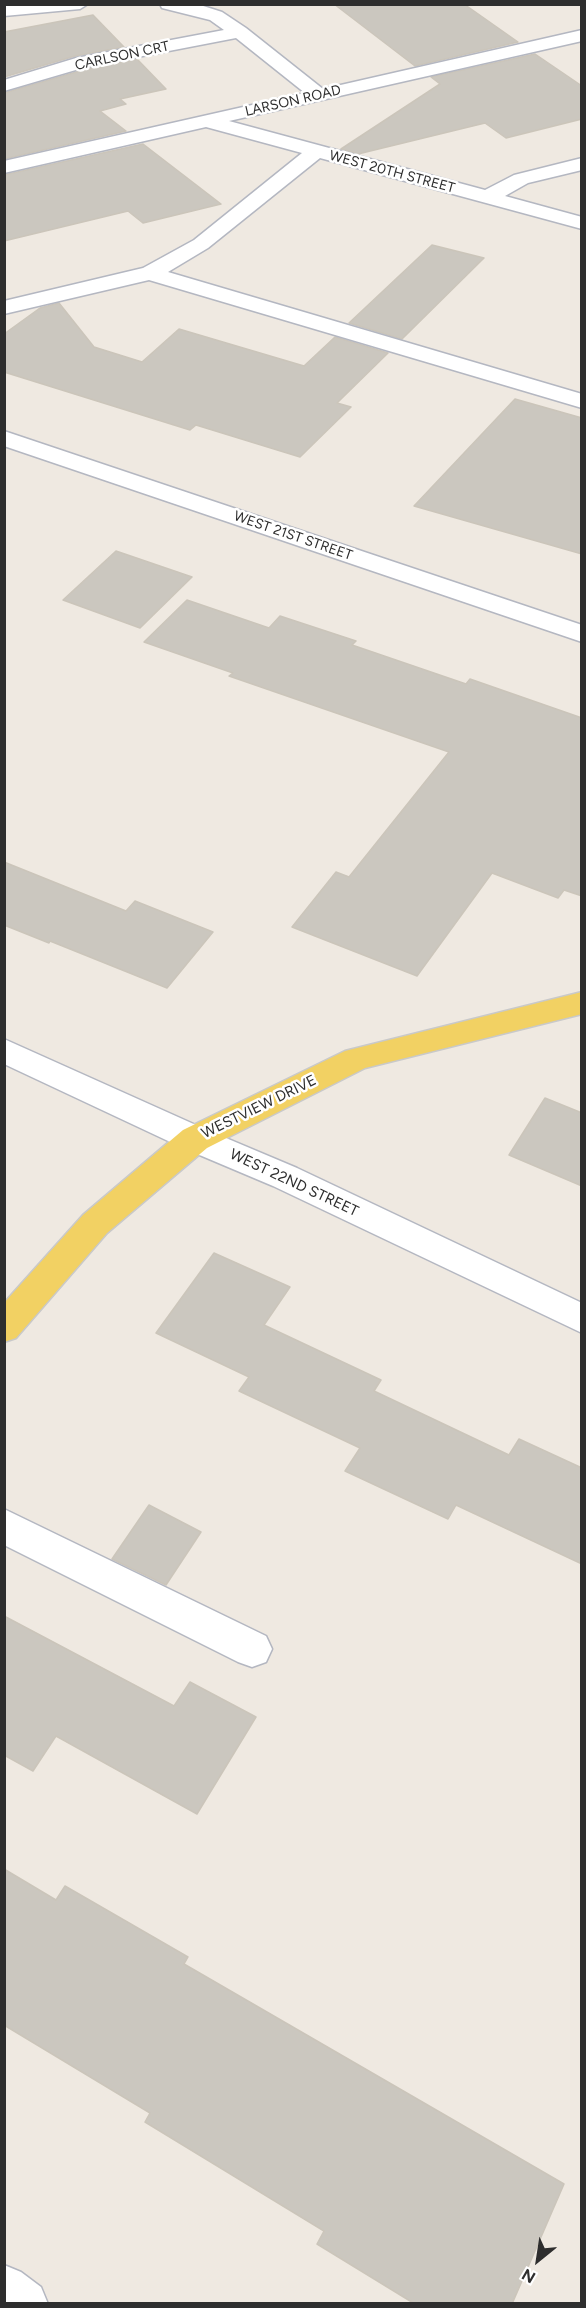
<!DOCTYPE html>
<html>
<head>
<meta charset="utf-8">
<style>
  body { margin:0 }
  #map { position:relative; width:586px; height:2308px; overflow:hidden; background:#efe9e1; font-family:Figtree,sans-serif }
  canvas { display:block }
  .frame { position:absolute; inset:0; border:6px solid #2e2e2e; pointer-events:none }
  .north { position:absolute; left:508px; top:2230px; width:60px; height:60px; -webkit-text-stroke:4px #fff; paint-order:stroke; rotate:210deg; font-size:16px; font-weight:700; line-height:24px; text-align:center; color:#2e2e2e }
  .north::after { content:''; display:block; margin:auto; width:21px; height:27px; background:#2e2e2e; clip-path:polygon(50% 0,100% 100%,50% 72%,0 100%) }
</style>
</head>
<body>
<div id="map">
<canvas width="586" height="2308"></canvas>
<div class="frame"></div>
<div class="north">N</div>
</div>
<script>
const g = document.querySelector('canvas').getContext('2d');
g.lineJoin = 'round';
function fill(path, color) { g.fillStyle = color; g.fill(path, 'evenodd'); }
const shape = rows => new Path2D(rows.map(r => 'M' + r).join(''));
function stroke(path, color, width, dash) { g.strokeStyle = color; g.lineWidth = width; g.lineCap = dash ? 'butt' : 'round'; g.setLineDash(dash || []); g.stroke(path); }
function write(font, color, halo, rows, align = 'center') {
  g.font = font + ' Figtree,sans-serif'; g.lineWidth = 5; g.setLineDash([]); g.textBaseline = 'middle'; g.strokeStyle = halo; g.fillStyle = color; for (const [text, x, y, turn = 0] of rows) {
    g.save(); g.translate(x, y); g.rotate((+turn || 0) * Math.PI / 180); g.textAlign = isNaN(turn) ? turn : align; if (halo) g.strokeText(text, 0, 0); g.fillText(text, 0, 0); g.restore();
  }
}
const building = shape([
  [334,4,464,4,518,42,415,66,334,4],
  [93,15,124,47,75,56,4,77,4,32,93,15],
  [535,54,582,86,582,119,506,138,485,123,358,154,341,149,440,84,431,77,535,54],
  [137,59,166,89,120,99,126,104,100,111,126,131,4,159,4,93,87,69,137,59],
  [143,144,221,204,143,223,128,211,4,241,4,175,143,144],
  [432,245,484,258,402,339,349,323,432,245],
  [59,303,94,347,142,362,179,329,304,366,335,337,388,353,337,403,351,407,300,457,196,425,190,430,4,372,4,334,40,308,59,303],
  [515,399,582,418,582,554,414,506,515,399],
  [116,551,192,577,140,628,63,600,116,551],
  [187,600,269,628,280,616,356,641,352,645,466,684,470,679,582,718,582,896,564,890,558,898,492,873,417,976,292,927,336,872,349,877,449,752,229,676,233,673,144,642,187,600],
  [4,862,126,911,135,901,213,932,167,988,50,941,49,943,4,925,4,862],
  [545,1098,582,1113,582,1186,509,1155,545,1098],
  [214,1253,290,1287,264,1325,381,1380,374,1391,509,1455,519,1439,582,1468,582,1564,456,1505,448,1519,345,1471,360,1448,239,1391,249,1377,156,1333,214,1253],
  [149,1505,201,1532,166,1585,112,1559,149,1505],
  [4,1616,174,1706,190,1682,256,1717,197,1814,56,1736,33,1771,4,1755,4,1616],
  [4,1869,56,1900,65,1886,188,1957,184,1964,564,2184,512,2304,415,2304,317,2244,324,2231,145,2122,150,2113,4,2025,4,1869]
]);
fill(building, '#cbc7bf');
stroke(building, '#cbc5ba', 1.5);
const minor = shape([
  [17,4,88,4,80,9,4,16,4,6,17,4],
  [160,4,197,4,222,12,246,28,323,89,582,30,582,41,229,121,485,190,514,175,582,158,582,170,528,183,505,196,582,217,582,229,320,158,208,248,168,272,582,394,582,408,149,280,4,314,4,301,143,268,194,240,302,153,206,127,4,173,4,161,305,93,236,38,86,67,4,91,4,80,76,58,224,30,210,20,162,8,160,4],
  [4,431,582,625,582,642,4,446,4,431],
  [4,1039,207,1130,297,1168,582,1303,582,1333,273,1186,183,1148,4,1064,4,1039],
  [4,1509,266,1636,272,1649,266,1662,252,1667,238,1662,4,1545,4,1509],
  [4,2265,21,2272,41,2287,48,2304,4,2304,4,2265]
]);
const major = shape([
  [582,992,582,1014,365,1068,207,1148,107,1233,16,1338,4,1342,4,1303,83,1215,183,1130,345,1051,582,992]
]);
stroke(minor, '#b4b7c1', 3);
stroke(major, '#c9c9c9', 3);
fill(minor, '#fff');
fill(major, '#f2d163');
write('14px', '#2e2e2e', '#fff', [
  ["CARLSON CRT",122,56,-12],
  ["LARSON ROAD",293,101,-13],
  ["WEST 20TH STREET",392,172,15],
  ["WEST 21ST STREET",293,536,19]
]);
write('15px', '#2e2e2e', '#fff', [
  ["WESTVIEW DRIVE",259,1107,-26],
  ["WEST 22ND STREET",294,1183,25]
]);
</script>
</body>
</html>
